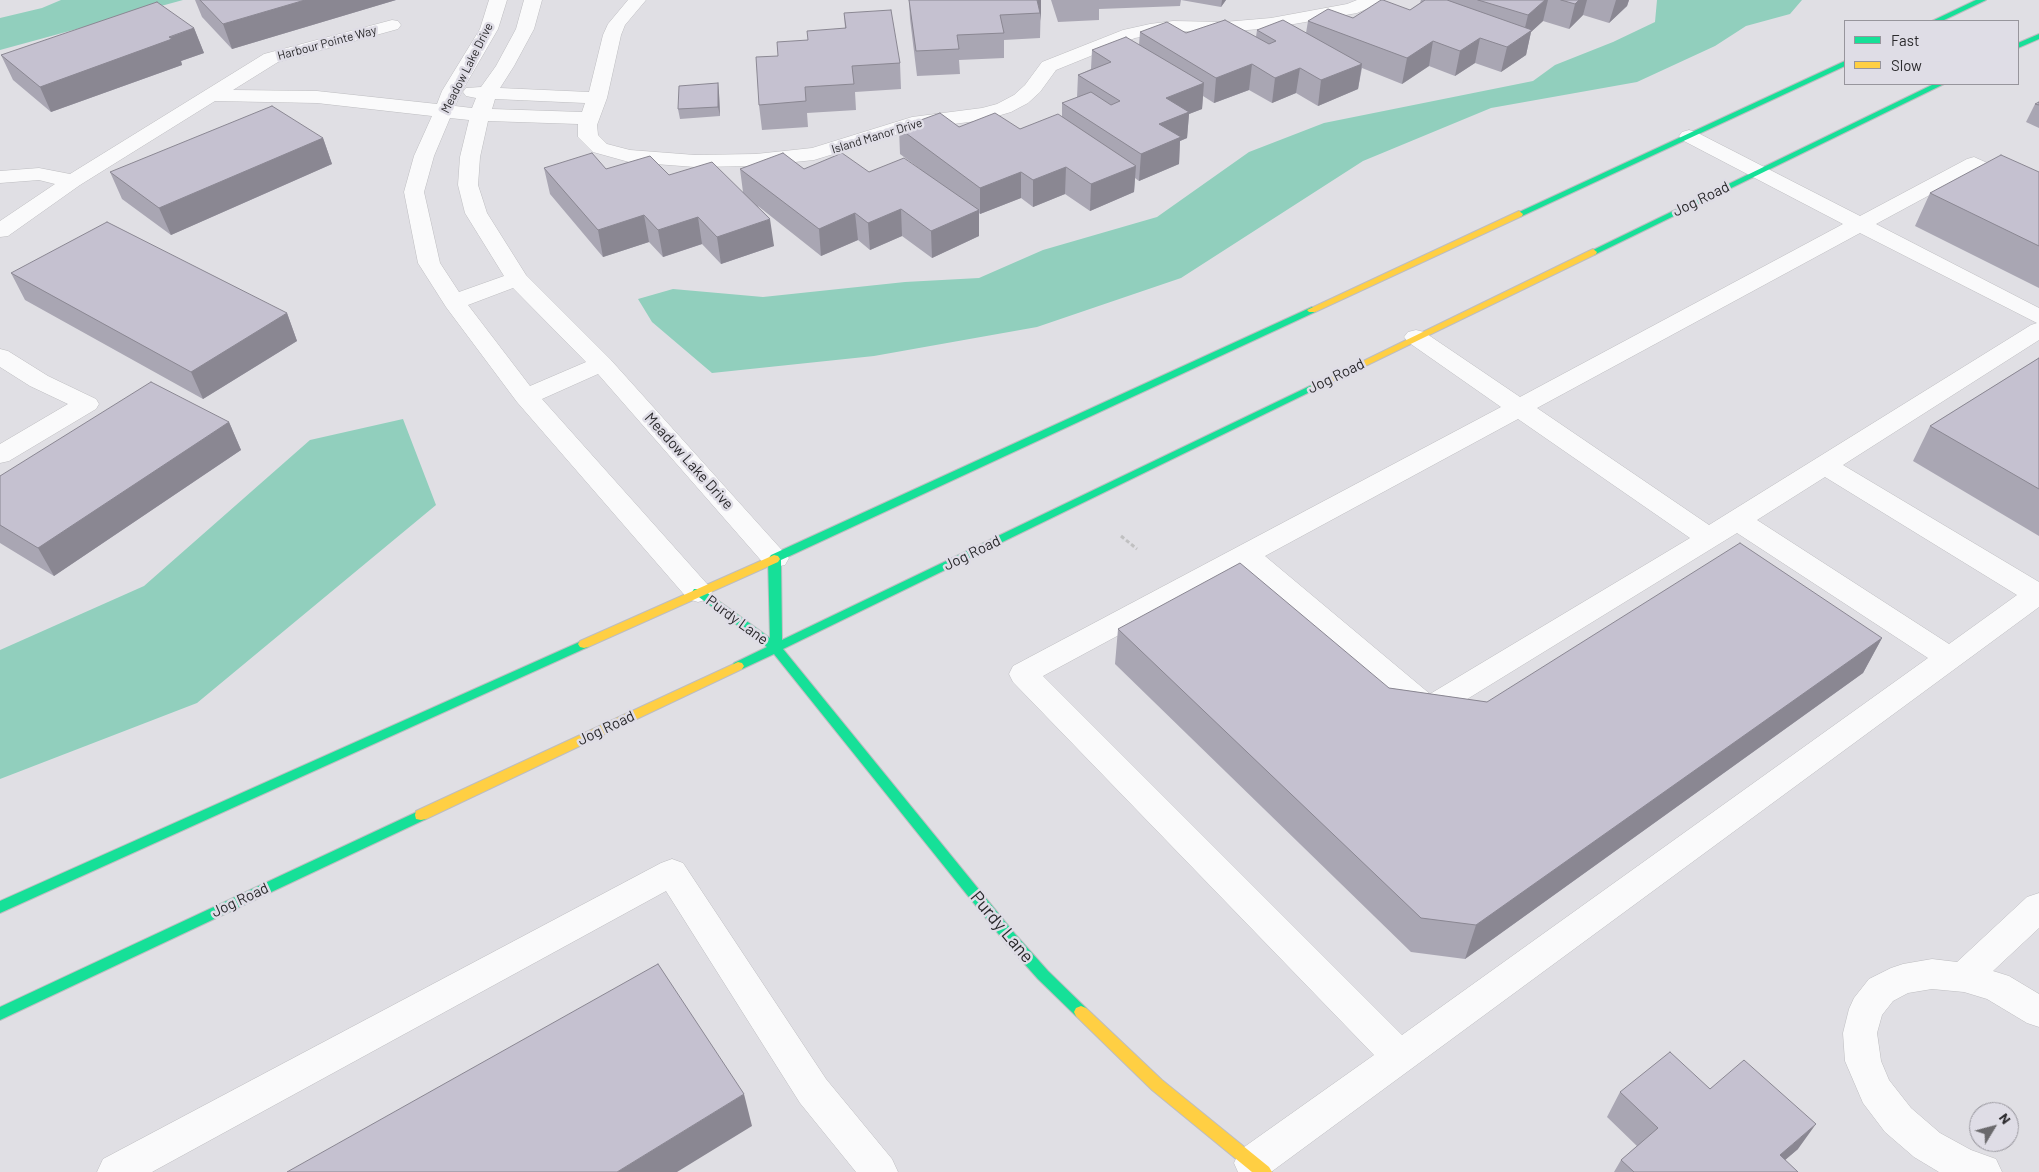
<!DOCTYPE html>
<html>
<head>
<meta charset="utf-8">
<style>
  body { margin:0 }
  #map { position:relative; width:2039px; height:1172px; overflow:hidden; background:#e0dfe4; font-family:Barlow,sans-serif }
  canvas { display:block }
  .legend { position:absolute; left:1844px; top:20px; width:175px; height:65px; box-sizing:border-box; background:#dfdde6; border:1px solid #97959c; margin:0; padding:6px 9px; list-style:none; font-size:15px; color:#2a292c }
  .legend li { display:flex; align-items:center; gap:10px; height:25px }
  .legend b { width:25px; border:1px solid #97959c }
  .north { position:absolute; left:1969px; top:1102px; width:50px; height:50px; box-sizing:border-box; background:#dfdde6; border:1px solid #97959c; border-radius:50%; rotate:53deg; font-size:14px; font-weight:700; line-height:20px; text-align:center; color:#2a292c }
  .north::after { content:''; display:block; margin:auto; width:18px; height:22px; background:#6a696c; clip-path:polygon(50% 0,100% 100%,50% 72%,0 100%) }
</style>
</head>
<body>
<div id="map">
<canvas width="2039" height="1172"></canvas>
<ul class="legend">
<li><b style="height:6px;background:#16e098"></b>Fast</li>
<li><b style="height:6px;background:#ffcf43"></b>Slow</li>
</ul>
<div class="north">N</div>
</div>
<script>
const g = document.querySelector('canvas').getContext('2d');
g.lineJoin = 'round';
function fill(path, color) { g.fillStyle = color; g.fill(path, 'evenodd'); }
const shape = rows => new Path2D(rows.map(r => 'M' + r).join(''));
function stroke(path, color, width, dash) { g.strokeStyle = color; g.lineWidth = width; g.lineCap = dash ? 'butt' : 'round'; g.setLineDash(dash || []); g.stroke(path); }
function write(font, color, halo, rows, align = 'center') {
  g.font = font + ' Barlow,sans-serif'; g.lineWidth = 5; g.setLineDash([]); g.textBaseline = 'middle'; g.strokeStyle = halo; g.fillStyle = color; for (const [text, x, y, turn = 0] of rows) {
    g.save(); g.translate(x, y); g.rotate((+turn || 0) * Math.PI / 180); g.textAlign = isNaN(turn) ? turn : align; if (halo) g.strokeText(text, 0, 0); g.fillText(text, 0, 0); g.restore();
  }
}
fill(shape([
  [61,0,183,0,0,50,0,18,42,8],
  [1657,0,1802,0,1790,14,1746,26,1715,46,1637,82,1491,108,1363,161,1181,278,1037,327,874,356,712,373,652,322,638,299,673,289,763,297,905,282,979,278,1043,250,1157,217,1249,152,1324,123,1533,81,1555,65,1613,42,1655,22],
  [403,419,436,505,197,703,0,779,0,650,144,586,310,440]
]), '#91cfbd');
const lane = shape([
  [1689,130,1696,132,1860,216,1967,159,1974,157,2039,186,2039,200,1974,171,1876,224,2039,308,2039,340,1843,465,2039,582,2039,607,1271,1172,1238,1172,1234,1163,1240,1150,1374,1055,1013,682,1009,674,1013,666,1501,407,1408,342,1404,337,1408,332,1416,330,1424,332,1520,397,1843,224,1682,140,1679,136,1682,132,1689,130],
  [1860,233,2037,323,2031,325,1709,525,1537,408,1860,233],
  [1518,419,1690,538,1430,694,1265,556,1518,419],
  [1825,477,2017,595,1949,644,1757,520,1825,477],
  [1737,533,1928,658,1402,1035,1043,676,1243,568,1418,717,1428,720,1438,717,1737,533],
  [672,859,683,863,826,1079,892,1159,898,1172,856,1172,800,1103,666,891,152,1172,97,1172,103,1159,661,863,672,859],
  [2039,893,2039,928,1993,971,2009,976,2039,994,2039,1027,2027,1023,1987,999,1964,992,1932,989,1908,993,1893,1001,1882,1015,1877,1033,1881,1061,1889,1080,1911,1108,1940,1133,1971,1150,1996,1159,2002,1172,1939,1172,1914,1157,1885,1132,1863,1103,1845,1061,1843,1033,1849,1009,1854,998,1869,979,1891,968,1903,964,1932,959,1957,962,2027,897,2039,893]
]);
const street = shape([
  [489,0,507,0,498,29,462,91,455,106,472,108,476,98,466,96,463,92,466,88,481,87,496,66,516,29,524,0,542,0,534,29,514,66,500,88,589,92,603,35,608,24,628,0,646,0,625,25,621,35,607,98,597,125,598,135,607,144,630,150,695,155,756,154,812,148,912,117,982,108,997,104,1014,95,1025,85,1042,62,1123,30,1150,24,1173,21,1224,22,1271,18,1347,4,1357,0,1381,0,1378,4,1357,13,1271,28,1224,32,1173,31,1135,38,1056,70,1040,92,1028,103,1011,112,984,120,915,129,814,160,756,166,695,167,629,162,593,152,578,137,578,124,488,121,480,157,478,185,487,213,526,275,610,359,789,558,785,565,775,567,765,565,598,374,542,399,708,585,712,592,708,599,698,602,688,599,517,402,446,307,418,263,404,192,414,156,432,116,317,103,215,101,80,185,8,236,0,237,0,221,55,184,39,180,0,183,0,171,39,168,70,174,264,54,392,20,398,21,401,25,398,29,278,62,233,90,317,91,437,104,442,91,480,29,489,0],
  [495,99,585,103,582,112,492,109,495,99],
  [450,118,469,120,460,157,458,185,465,213,504,276,459,292,440,263,424,192,434,156,450,118],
  [513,288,586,362,530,386,468,305,513,288],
  [0,349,8,351,48,376,96,399,99,404,96,409,9,461,0,463,0,444,68,404,30,386,0,367,0,349]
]);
const fast = shape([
  [1976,0,1986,0,1942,21,1932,21,1976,0],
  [2039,34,2039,39,2018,48,2018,43,2039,34],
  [1845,61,1845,66,1522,216,1519,217,1515,214,1845,61],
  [1934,84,1944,84,1596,254,1593,255,1589,252,1934,84],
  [1312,307,1317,310,1315,312,781,560,782,640,1312,385,1315,384,1320,387,783,649,1015,934,1048,971,1086,1008,1088,1012,1086,1016,1081,1018,1076,1016,1038,979,1005,942,774,654,742,669,734,669,732,666,734,663,767,647,692,592,694,589,702,589,770,638,768,559,771,555,1312,307],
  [584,640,588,641,590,644,588,647,0,913,0,901,584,640],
  [421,810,426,811,427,815,426,819,0,1020,0,1007,421,810]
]);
const slow = shape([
  [1519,211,1523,214,1522,216,1315,312,1309,312,1307,310,1519,211],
  [1593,249,1597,252,1596,254,1318,389,1315,390,1310,387,1593,249],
  [774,555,778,556,780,559,778,562,588,647,584,648,580,647,578,644,580,641,774,555],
  [738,662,742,663,744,666,742,669,426,819,421,820,416,819,415,815,416,811,738,662],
  [1081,1006,1086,1008,1162,1080,1269,1167,1272,1172,1252,1172,1152,1090,1076,1016,1074,1012,1076,1008,1081,1006]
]);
stroke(lane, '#bdbdc0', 1);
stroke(street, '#bdbdc0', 1);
stroke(fast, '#bdbdc0', 2);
stroke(slow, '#bdbdc0', 2);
stroke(shape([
  [1121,536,1137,549]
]), '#c0c0c1', 3, [4, 2.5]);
fill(lane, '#fafafb');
fill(street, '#fafafb');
fill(fast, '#16e098');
fill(slow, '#ffcf43');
fill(shape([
  [195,0,396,0,232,49,202,17],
  [909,0,1041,0,1040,38,1004,40,1004,58,959,60,960,74,917,76,910,19],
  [1051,0,1181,0,1180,6,1099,9,1099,20,1058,22],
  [1181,0,1226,0,1221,7],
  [1421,0,1629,0,1627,6,1609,23,1583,15,1569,29,1543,21,1531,32,1526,55,1501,72,1475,63,1455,76,1429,66,1402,84,1362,68,1358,89,1318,106,1296,93,1272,103,1249,90,1214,103,1203,96,1202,109,1189,114,1187,138,1180,141,1179,164,1139,181,1135,178,1134,192,1090,211,1065,194,1033,207,1021,198,980,214,979,213,979,236,932,258,902,236,870,250,858,240,821,256,758,206,774,246,721,264,702,244,663,257,649,242,603,257,550,194,544,168,606,169,669,175,743,192,740,169,804,169,869,172,920,169,900,154,899,128,959,127,1020,129,1062,117,1062,103,1077,98,1078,75,1091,69,1092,50,1139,45,1140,32,1186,33,1256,37,1257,30,1306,33,1308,21,1353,18,1410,10,1420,3],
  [844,13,900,63,901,89,855,92,856,110,807,113,808,127,762,130,759,105,778,56,808,40,845,28],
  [194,28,204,53,181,61,182,65,51,112,13,80,1,55],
  [718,83,719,93,720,116,680,119,678,109],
  [2039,102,2039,128,2026,122,2035,104],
  [323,138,332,164,171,235,122,199,110,172],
  [2039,172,2039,288,1915,226,1930,193],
  [11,273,287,313,297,341,203,399,25,300],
  [2039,358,2039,536,1913,461,1930,426],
  [229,422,241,450,54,576,0,543,0,476],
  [1118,629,1389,688,1487,702,1882,638,1863,673,1465,959,1411,952,1115,664],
  [1710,1089,1798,1149,1785,1160,1798,1172,1614,1172,1621,1160,1637,1146,1607,1117,1620,1092]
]), '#a9a6b3');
fill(shape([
  [305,0,396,0,232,49,223,24],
  [1037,0,1041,0,1041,21,1040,13],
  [1222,0,1226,0,1221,7],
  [1545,0,1548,0,1543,21,1531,32,1526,55,1501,72,1507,47,1523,36,1528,15],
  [1579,0,1587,0,1583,15,1569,29,1575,4],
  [1616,0,1629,0,1627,6,1609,23],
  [194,28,204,53,181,61,182,65,51,112,40,87],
  [1480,38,1475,63,1455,76,1460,51],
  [1433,41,1429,66,1402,84,1407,58],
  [1252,64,1249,90,1214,103,1216,78],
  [1362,64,1358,89,1318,106,1321,80],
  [1300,68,1296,93,1272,103,1275,78],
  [718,83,719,93,720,116,718,107],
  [1204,83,1202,109,1189,114,1187,138,1180,141,1179,164,1139,181,1141,154,1159,124,1166,98],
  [323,138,332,164,171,235,159,208],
  [1136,166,1134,192,1090,211,1091,184],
  [1066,167,1065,194,1033,207,1033,180],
  [1021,172,1021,198,980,214,980,188],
  [901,209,902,236,870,250,868,223],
  [979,210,979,236,932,258,931,231],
  [855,213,858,240,821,256,819,229],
  [644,215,649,242,603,257,598,230],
  [698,217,702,244,663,257,658,230],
  [770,219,774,246,721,264,717,237],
  [287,313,297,341,203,399,191,372],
  [229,422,241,450,54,576,38,548],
  [1882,638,1863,673,1465,959,1476,925],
  [744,1094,752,1126,677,1172,617,1172],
  [1816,1124,1798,1149,1771,1172,1780,1155]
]), '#8a8792');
const building = shape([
  [200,0,305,0,223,24,200,0],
  [909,0,1037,0,1040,13,1000,15,1004,33,957,35,959,49,916,51,909,0],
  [1381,0,1383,0,1410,10,1425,0,1447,0,1532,30,1507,47,1480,38,1460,51,1433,41,1407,58,1308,21,1328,9,1353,18,1381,0],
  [1478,0,1545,0,1528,15,1478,0],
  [1561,0,1579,0,1575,4,1561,0],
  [157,2,194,28,169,37,172,39,40,87,1,55,157,2],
  [891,10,900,63,852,66,854,84,805,87,806,101,759,105,756,57,778,56,777,42,808,40,807,31,846,28,844,13,891,10],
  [1225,20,1269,44,1276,41,1257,30,1283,20,1362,64,1321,80,1300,68,1275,78,1252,64,1216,78,1140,32,1167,22,1186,33,1225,20],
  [1126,37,1204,83,1166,98,1189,112,1159,124,1181,137,1141,154,1062,103,1091,92,1111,105,1120,101,1078,75,1111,62,1092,50,1126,37],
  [718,83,718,107,678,109,679,86,718,83],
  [2039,102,2039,105,2035,104,2039,102],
  [272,106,323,138,159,208,110,172,272,106],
  [940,113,959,127,995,113,1020,129,1058,114,1136,166,1091,184,1066,167,1033,180,1021,172,980,188,899,128,940,113],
  [592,153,606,169,650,156,669,175,712,162,770,219,717,237,698,217,658,230,644,215,598,230,544,168,592,153],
  [783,153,804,169,842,153,869,172,904,158,979,210,931,231,901,209,868,223,855,213,819,229,740,169,783,153],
  [2001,155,2039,172,2039,246,1930,193,2001,155],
  [107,222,287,313,191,372,11,273,107,222],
  [2039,358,2039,489,1930,426,2039,358],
  [151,382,229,422,38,548,0,525,0,476,151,382],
  [1740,543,1882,638,1476,925,1421,918,1118,629,1240,563,1389,688,1487,702,1740,543],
  [658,964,744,1094,617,1172,287,1172,658,964],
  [1670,1052,1710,1089,1744,1060,1816,1124,1780,1155,1798,1172,1634,1172,1621,1160,1658,1128,1620,1092,1670,1052]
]);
fill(building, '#c5c1d0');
stroke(building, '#8a8792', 1);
write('12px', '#2a292c', '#dfdde6', [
  ["Harbour Pointe Way",327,43,-15],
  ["Meadow Lake Drive",467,68,-63],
  ["Island Manor Drive",877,136,-17]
]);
write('15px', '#2a292c', '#dfdde6', [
  ["Jog Road",1701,199,-26],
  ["Jog Road",1336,376,-26],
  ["Meadow Lake Drive",689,461,48],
  ["Jog Road",972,553,-26],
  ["Purdy Lane",737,620,36],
  ["Jog Road",606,728,-25],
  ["Jog Road",240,900,-25]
]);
write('18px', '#2a292c', '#dfdde6', [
  ["Purdy Lane",1002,927,50]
]);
</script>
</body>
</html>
